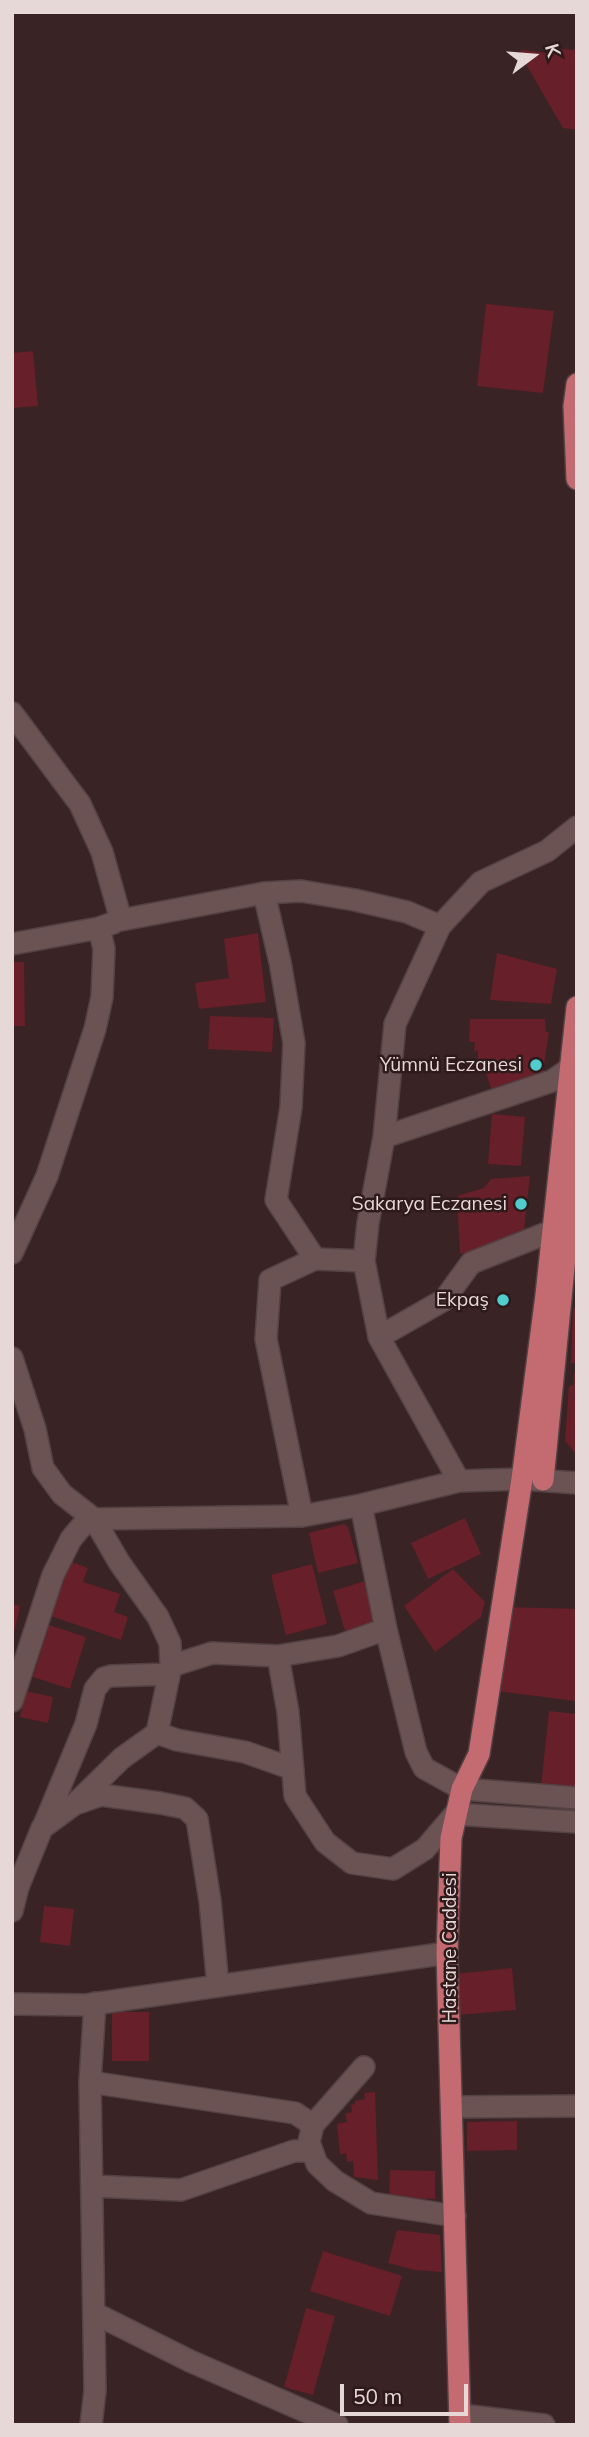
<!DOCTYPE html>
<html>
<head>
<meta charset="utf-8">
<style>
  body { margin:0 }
  #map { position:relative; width:589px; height:2437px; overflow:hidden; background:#392324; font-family:Mulish,sans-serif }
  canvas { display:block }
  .frame { position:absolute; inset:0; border:14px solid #e7d8d8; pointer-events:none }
  .north { position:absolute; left:498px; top:21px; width:70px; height:70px; -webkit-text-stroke:5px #2e1a1b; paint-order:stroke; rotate:74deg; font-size:19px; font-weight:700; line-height:28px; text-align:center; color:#e7d8d8 }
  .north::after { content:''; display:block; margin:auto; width:24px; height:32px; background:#e7d8d8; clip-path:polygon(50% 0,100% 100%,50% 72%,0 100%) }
  .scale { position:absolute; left:340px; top:2384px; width:128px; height:32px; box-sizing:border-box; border:4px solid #e7d8d8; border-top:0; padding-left:9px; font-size:21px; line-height:24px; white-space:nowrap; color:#e7d8d8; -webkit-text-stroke:5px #2e1a1b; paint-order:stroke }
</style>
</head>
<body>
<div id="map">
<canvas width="589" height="2437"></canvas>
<div class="frame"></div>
<div class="north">K</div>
<div class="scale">50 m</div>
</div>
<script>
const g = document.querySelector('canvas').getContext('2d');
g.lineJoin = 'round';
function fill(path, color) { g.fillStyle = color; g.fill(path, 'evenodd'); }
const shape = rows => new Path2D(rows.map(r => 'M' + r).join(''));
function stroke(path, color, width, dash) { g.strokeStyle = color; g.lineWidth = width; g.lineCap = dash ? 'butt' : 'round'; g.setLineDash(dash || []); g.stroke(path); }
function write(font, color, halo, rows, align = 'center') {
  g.font = font + ' Mulish,sans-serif'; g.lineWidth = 5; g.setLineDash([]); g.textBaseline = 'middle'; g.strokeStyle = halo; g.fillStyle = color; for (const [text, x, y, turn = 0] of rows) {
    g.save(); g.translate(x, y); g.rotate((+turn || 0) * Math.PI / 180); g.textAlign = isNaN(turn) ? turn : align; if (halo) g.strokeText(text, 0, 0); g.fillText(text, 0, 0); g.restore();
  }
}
fill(shape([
  [548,48,577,50,577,130,563,128,520,54,521,50,547,53],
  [486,304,554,311,543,393,477,386],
  [33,351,38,406,12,408,12,353],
  [258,933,266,1002,199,1009,195,983,229,978,224,939],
  [497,953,557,969,551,1004,490,1000],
  [12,962,24,962,25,1026,12,1026],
  [210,1016,274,1018,272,1052,208,1049],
  [470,1019,545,1019,546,1032,549,1032,542,1078,493,1094,484,1067,477,1070,478,1050,474,1052,475,1042,469,1042],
  [492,1114,525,1117,521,1166,488,1164],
  [530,1176,523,1240,460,1254,457,1196,484,1188,491,1179],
  [573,1308,577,1309,577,1363,571,1363],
  [574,1373,577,1373,577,1455,565,1441,569,1386,573,1385],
  [465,1518,481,1554,428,1579,411,1543],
  [344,1524,348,1527,358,1563,318,1573,309,1533],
  [69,1561,88,1568,83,1582,120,1594,114,1612,128,1617,121,1640,51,1616],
  [312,1564,327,1624,286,1635,271,1575],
  [453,1569,485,1602,481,1617,435,1652,404,1606],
  [365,1581,377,1622,345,1631,333,1591],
  [12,1604,20,1606,13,1637,12,1637],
  [507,1607,577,1609,575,1701,497,1691],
  [49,1625,86,1637,70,1689,33,1677],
  [25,1691,53,1697,48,1723,20,1717],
  [549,1711,577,1714,577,1791,541,1787],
  [44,1906,74,1909,70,1946,40,1942],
  [512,1968,516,2010,458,2015,454,1974],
  [112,2012,149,2012,149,2061,112,2061],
  [375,2092,378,2180,354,2177,353,2161,347,2162,346,2153,340,2154,337,2124,347,2122,345,2114,352,2112,351,2105,355,2104,355,2101,365,2099,364,2093],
  [517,2121,517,2150,467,2151,467,2122],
  [390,2170,435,2171,435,2199,389,2198],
  [397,2230,440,2235,442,2272,415,2270,388,2263],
  [323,2251,402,2276,390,2316,310,2291],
  [306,2308,335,2316,313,2395,284,2387]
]), '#671f29');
const minor = shape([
  [12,713,80,804,102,852,121,920,264,893,280,962,294,1043,291,1107,276,1200,315,1259,364,1261,368,1223,384,1137,395,1024,440,926,481,882,547,851,577,827],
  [264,893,301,891,355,900,407,912,440,926],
  [12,944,99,928,113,923],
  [384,1137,552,1081,569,1069],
  [12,1253,47,1176,95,1029,102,997,104,949,99,928],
  [364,1261,379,1337,459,1481],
  [379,1337,444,1300,471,1263,552,1231],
  [12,1358,35,1429,43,1468,62,1494,94,1519,302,1516,361,1505,459,1481,522,1479,577,1483],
  [361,1505,386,1629,416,1752,424,1768,462,1789,577,1798],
  [302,1516,266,1339,270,1280,315,1259],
  [278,1656,288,1712,295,1796,325,1842,352,1863,393,1869,425,1849,455,1814,577,1822],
  [171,1666,212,1653,278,1656,338,1646,386,1629],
  [12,1701,53,1575,71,1539,81,1527,94,1519,119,1562,158,1617,170,1643,171,1666,157,1733,122,1758,76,1803,42,1828,18,1887,12,1911],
  [157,1733,177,1740,245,1752,293,1769],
  [78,1803,101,1795,160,1803,185,1808,197,1819,210,1901,218,1986],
  [44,1825,86,1724,95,1689,104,1678,111,1676,169,1674],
  [12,2004,86,2005,447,1953],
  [364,2067,313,2125,309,2142,317,2164,335,2181,371,2203,455,2216],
  [90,2082,295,2113,313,2125],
  [452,2107,577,2106],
  [92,2186,181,2190,294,2151,311,2151],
  [94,2313,190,2361,337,2425],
  [462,2415,544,2425],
  [91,2425,95,2391,90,2082,95,2003]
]);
const major = shape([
  [577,384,574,406,577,479],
  [543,1480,577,1136],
  [460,2425,447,1953,451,1838,462,1789,479,1754,522,1479,546,1295,577,1007]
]);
stroke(minor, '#534143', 24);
stroke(major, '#534143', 24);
stroke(minor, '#6b5253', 21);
stroke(major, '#c46b72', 21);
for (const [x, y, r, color] of [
  [536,1065,7,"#52cdce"],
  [521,1204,7,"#52cdce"],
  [503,1300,7,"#52cdce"]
]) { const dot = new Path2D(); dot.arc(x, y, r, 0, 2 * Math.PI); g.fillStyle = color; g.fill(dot); stroke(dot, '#2e1a1b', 2.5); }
write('19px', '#e7d8d8', '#2e1a1b', [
  ["Yümnü Eczanesi",522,1065],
  ["Sakarya Eczanesi",507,1204],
  ["Ekpaş",489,1300]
], 'right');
write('19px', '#e7d8d8', '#2e1a1b', [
  ["Hastane Caddesi",450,1948,-90]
]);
</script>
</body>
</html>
